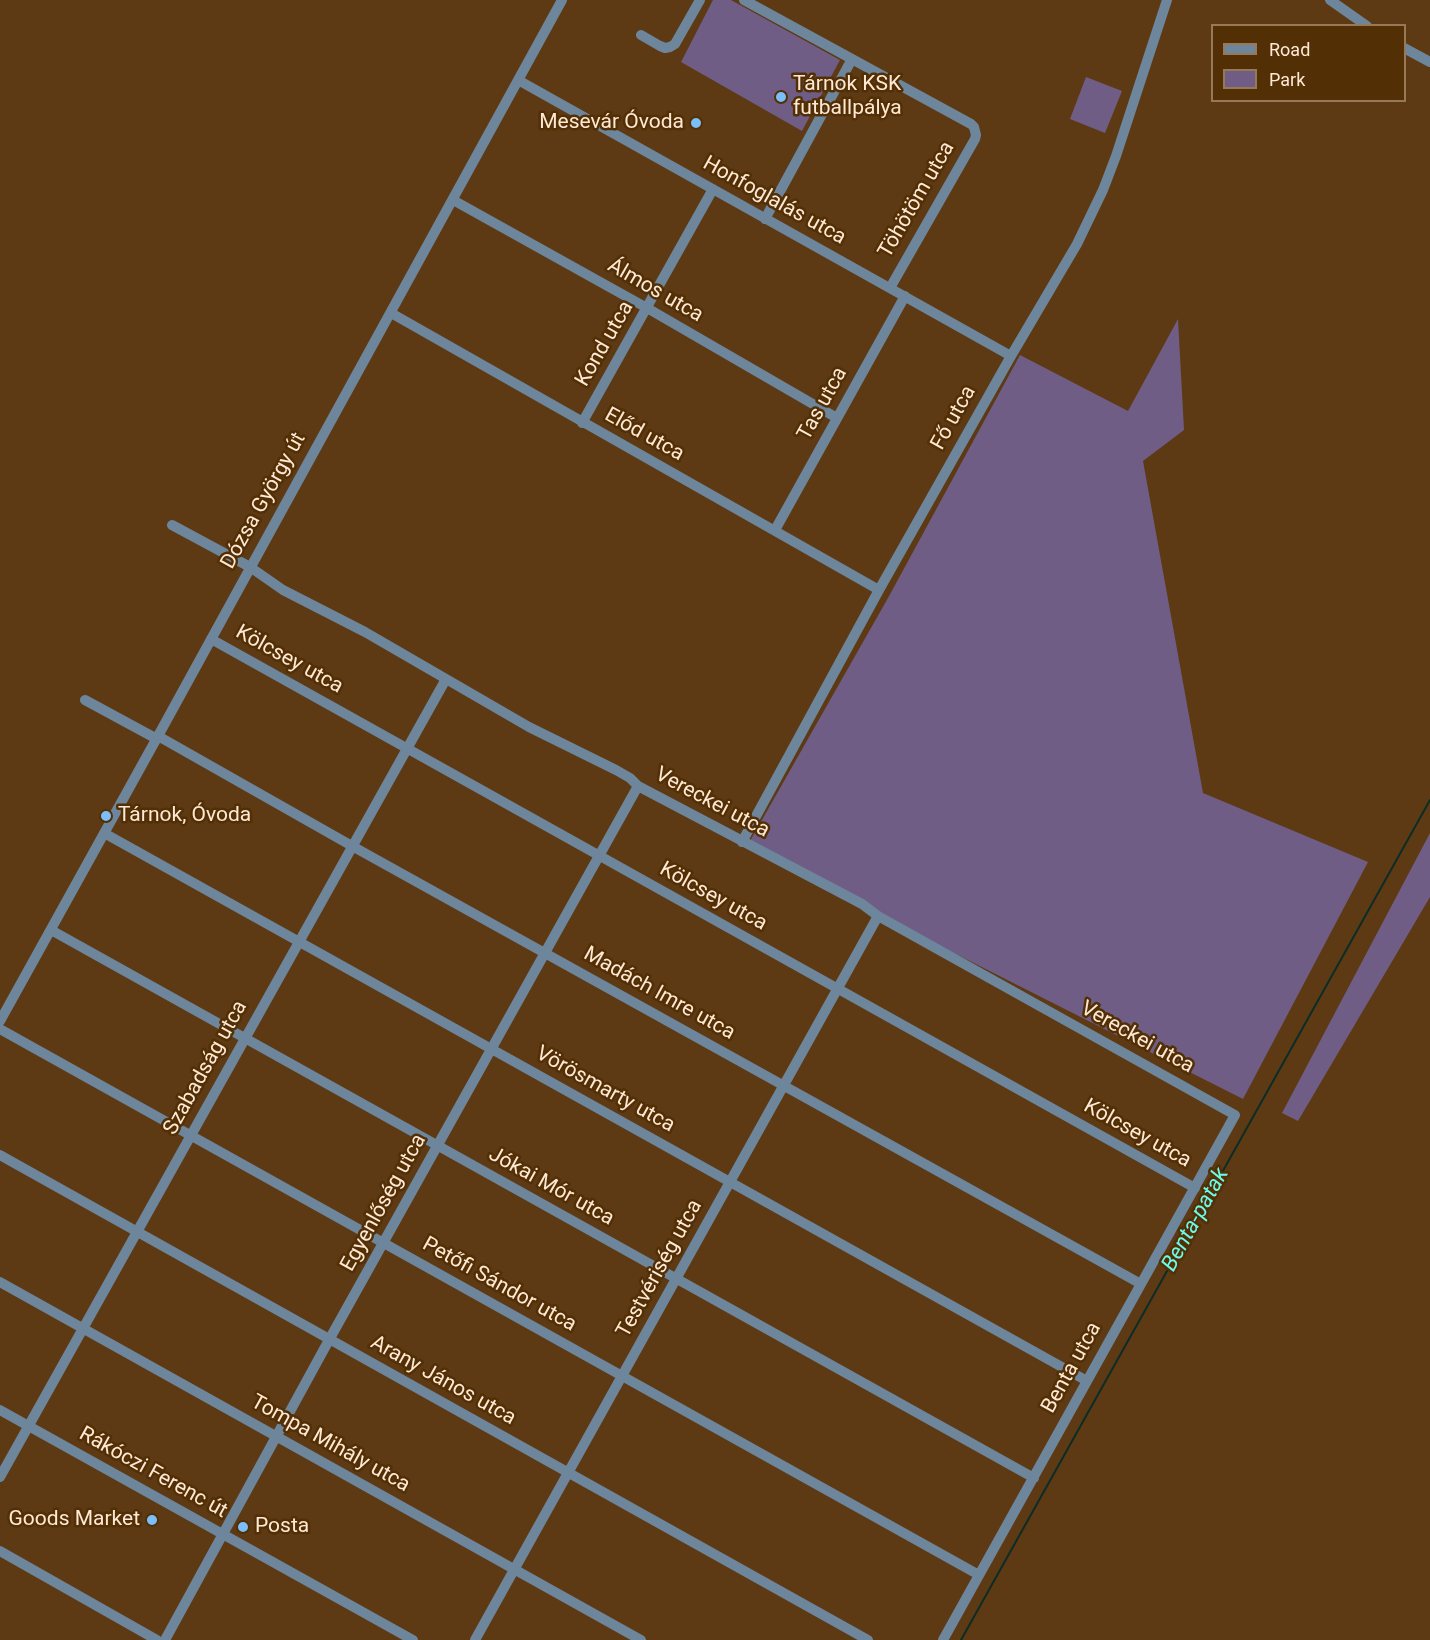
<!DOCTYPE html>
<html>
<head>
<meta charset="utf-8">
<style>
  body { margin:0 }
  #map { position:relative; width:1430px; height:1640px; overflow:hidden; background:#5d3a13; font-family:Roboto,sans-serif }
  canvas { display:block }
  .legend { position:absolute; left:1211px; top:24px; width:195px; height:78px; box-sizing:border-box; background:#522f05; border:2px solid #977958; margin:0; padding:8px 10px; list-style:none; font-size:18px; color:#ffe8d4 }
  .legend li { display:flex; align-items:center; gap:12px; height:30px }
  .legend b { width:30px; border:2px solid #977958 }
</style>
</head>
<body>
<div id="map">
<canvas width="1430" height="1640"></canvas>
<ul class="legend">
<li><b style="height:8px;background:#6d869c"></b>Road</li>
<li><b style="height:16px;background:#6f5d85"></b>Park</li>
</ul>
</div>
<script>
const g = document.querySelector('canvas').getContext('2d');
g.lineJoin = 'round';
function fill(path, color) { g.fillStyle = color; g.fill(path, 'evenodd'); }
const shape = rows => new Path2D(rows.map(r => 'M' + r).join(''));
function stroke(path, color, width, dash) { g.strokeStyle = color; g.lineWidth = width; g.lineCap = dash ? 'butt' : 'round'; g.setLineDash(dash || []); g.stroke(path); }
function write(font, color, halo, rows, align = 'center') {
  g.font = font + ' Roboto,sans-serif'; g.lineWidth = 5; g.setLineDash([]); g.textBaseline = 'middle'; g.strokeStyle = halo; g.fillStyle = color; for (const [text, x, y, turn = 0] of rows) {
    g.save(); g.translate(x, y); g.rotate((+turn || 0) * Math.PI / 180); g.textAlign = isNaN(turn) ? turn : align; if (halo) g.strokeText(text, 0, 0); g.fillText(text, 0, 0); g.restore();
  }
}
fill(shape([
  [713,0,731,0,840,60,802,131,681,62],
  [1086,77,1122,91,1105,133,1070,119],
  [1178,319,1184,430,1143,461,1203,793,1368,862,1243,1099,746,848,888,598,1020,355,1128,411],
  [1430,833,1430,897,1298,1121,1282,1113]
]), '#6f5d85');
stroke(shape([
  [961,1640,1430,800]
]), '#0b2c28', 2);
stroke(shape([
  [744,0,971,124,974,127,976,135,975,139,890,288],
  [1330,0,1367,26],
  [641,35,660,46,665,48,670,47,675,44,700,0],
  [1404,48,1430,62],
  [518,80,1011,356],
  [453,200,647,308,837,418],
  [765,219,852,59],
  [391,313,879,590],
  [582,423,713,189],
  [172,525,250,567,283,590,365,632,529,727,616,770,630,778,638,786,862,904,878,916,1235,1115,943,1640],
  [775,530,905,296],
  [211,639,1195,1188],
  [85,700,157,739],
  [158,736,352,846,1141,1284],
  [104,833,1087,1381],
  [742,842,879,590,1011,356,1077,244,1103,190,1116,156,1167,0],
  [51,930,1034,1478],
  [0,1021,158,736,562,0],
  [0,1029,979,1575],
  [0,1155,868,1640],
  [0,1282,641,1640],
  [0,1410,413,1640],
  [0,1477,446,679],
  [0,1551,157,1640],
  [165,1640,329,1340,638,786],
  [475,1640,878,916]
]), '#6d869c', 10);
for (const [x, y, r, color] of [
  [781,97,6,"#7abff8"],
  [696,123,6,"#7abff8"],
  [106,816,6,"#7abff8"],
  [152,1520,6,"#7abff8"],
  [243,1527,6,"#7abff8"]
]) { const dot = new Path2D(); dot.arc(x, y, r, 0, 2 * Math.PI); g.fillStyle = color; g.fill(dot); stroke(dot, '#522f05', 2); }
write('21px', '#ffe8d4', '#522f05', [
  ["Tárnok KSK",793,85],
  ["futballpálya",793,109],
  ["Mesevár Óvoda",684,123,"right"],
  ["Tárnok, Óvoda",118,816],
  ["Goods Market",140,1520,"right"],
  ["Posta",255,1527]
], 'left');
write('21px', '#ffe8d4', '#522f05', [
  ["Töhötöm utca",917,200,-60],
  ["Honfoglalás utca",774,201,29],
  ["Álmos utca",655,291,30],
  ["Kond utca",605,344,-60],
  ["Tas utca",823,404,-61],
  ["Fő utca",954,418,-61],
  ["Előd utca",644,435,29],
  ["Dózsa György út",264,501,-61],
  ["Kölcsey utca",289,660,29],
  ["Vereckei utca",712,803,28],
  ["Kölcsey utca",713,897,29],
  ["Madách Imre utca",659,994,29],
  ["Vereckei utca",1137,1038,29],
  ["Szabadság utca",206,1068,-61],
  ["Vörösmarty utca",605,1090,29],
  ["Kölcsey utca",1137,1134,29],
  ["Jókai Mór utca",551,1187,29],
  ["Egyenlőség utca",384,1203,-61],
  ["Testvériség utca",660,1269,-61],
  ["Petőfi Sándor utca",499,1285,29],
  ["Benta utca",1072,1368,-61],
  ["Arany János utca",443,1381,29],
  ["Tompa Mihály utca",330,1444,29],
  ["Rákóczi Ferenc út",153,1473,29]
]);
write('italic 22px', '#6afbea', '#522f05', [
  ["Benta-patak",1196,1220,-61]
]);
</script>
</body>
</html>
